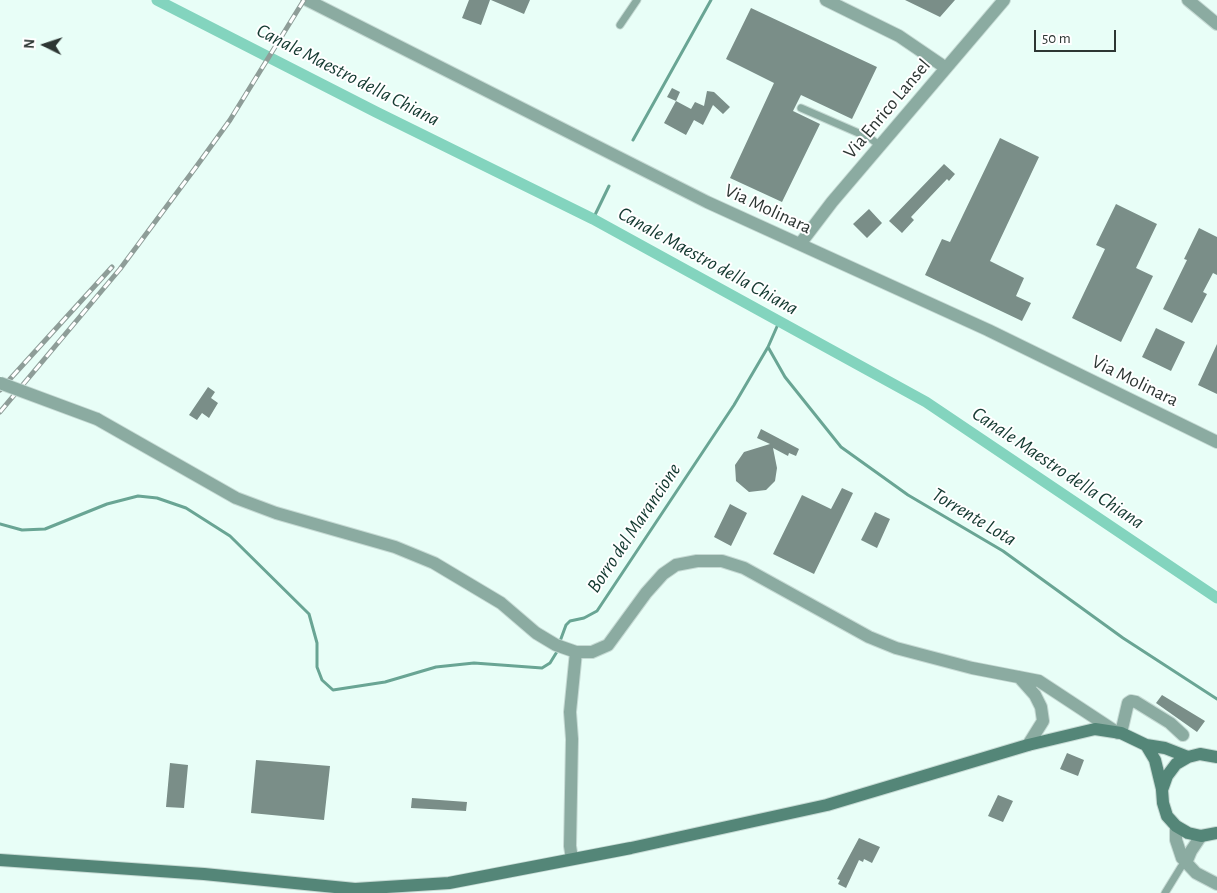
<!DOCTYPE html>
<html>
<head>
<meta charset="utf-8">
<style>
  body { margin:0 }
  #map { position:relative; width:1217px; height:893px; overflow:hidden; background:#e8fef7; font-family:"Alegreya Sans",sans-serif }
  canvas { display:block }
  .north { position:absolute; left:20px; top:20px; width:50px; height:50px; -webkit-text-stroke:4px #fff; paint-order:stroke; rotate:274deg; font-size:14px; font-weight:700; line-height:20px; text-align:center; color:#2d3633 }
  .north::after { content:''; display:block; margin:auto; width:18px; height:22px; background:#2d3633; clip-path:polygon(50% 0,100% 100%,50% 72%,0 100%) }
  .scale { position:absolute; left:1034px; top:30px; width:82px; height:22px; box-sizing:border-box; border:2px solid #2d3633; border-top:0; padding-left:6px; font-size:15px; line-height:18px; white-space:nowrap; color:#2d3633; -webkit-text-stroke:4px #fff; paint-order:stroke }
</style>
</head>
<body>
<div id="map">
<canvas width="1217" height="893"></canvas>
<div class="north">N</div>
<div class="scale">50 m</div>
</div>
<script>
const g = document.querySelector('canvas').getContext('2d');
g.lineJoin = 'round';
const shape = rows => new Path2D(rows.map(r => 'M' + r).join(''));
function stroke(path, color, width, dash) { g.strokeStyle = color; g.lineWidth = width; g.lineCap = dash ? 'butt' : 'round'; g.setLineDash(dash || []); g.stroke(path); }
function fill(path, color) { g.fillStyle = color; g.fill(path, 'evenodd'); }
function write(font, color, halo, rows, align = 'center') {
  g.font = font + ' "Alegreya Sans",sans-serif'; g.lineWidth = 4; g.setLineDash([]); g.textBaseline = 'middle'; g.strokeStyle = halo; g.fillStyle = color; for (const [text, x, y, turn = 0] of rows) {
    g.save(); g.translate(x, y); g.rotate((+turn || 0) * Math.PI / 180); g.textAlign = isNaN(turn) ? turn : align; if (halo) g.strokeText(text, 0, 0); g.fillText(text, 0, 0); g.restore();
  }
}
stroke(shape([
  [633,140,711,0],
  [593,219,609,186],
  [779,322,768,347,785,377,841,447,908,495,1003,551,1123,638,1217,699],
  [0,524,22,530,45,529,107,504,138,496,157,498,186,508,230,536,309,614,317,643,317,667,322,680,333,690,385,682,436,667,474,663,542,668,550,663,558,650],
  [559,644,566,625,570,621,584,618,597,611,734,405,768,347]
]), '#69a594', 3);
stroke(shape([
  [157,0,376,112,593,219,926,402,1217,598]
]), '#83d4be', 11);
fill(shape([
  [469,0,490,0,481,25,462,18],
  [491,0,530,0,524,14],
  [905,0,955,0,940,17],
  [751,8,877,67,852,119,801,95,793,111,820,124,782,202,730,178,774,83,726,59],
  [672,88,680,92,676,101,691,109,695,102,704,106,707,91,714,92,730,107,723,114,713,105,703,125,694,120,686,135,664,123,676,101,667,97],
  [1000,138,1039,157,990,261,1024,278,1016,296,1031,303,1022,321,925,275,942,239,950,242],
  [944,164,955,174,949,181,947,179,911,217,914,220,902,233,889,221],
  [1116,204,1157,224,1136,268,1153,276,1121,342,1072,318,1105,249,1096,245],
  [869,209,882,223,867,238,853,224],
  [1199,228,1217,237,1217,275,1213,273,1203,292,1207,294,1192,323,1163,309,1187,260,1184,259],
  [1156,328,1185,342,1171,371,1142,357],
  [1217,344,1217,394,1198,385],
  [208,387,215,392,211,398,218,403,209,418,202,413,197,420,189,415],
  [761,429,799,449,796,456,789,453,788,456,773,448,777,468,775,481,766,490,749,492,736,481,735,465,744,452,770,444,757,438],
  [842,488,853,493,814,574,773,554,802,495,831,509],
  [730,504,747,513,731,546,714,537],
  [875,512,890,519,877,548,861,540],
  [1162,695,1205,721,1197,732,1156,703],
  [1067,753,1084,760,1078,776,1060,769],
  [256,760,330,766,324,820,251,813],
  [170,763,188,765,184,808,166,807],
  [998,795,1013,801,1003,822,988,816],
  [412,798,467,802,466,811,411,808],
  [859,838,880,847,872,863,864,859,863,862,859,860,846,888,838,884,840,880,837,879]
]), '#7a8e88');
const service = shape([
  [620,25,637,0],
  [801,108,870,138,880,146],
  [1165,893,1181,867,1186,863]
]);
const minor = shape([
  [307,0,707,202,988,330,1217,442],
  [826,0,899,36,946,68],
  [1188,0,1217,24],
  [800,244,832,202,1004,0],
  [97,419,236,498,276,513,395,547,434,563,501,603,536,633,556,645,576,652,592,652,608,645,646,593,663,574,676,565,697,561,722,561,744,568,869,637,896,648,972,668,1039,681,1118,733],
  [1019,677,1035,695,1041,707,1043,721,1028,745],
  [1121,733,1128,703,1131,701,1136,702,1170,723,1183,735],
  [572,859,570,846,572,739,570,712,576,652]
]);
const tertiary = shape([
  [1176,826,1176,840,1182,858,1196,873,1217,884],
  [1186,863,1191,851,1201,836]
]);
const secondary = shape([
  [1146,745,1155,760,1162,789],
  [1217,757,1200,754,1188,757,1176,764,1167,776,1162,790,1163,803,1167,816,1176,826,1188,833,1201,836,1217,833],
  [0,860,204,874,355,889,449,883,631,848,827,805,1028,745,1095,729,1121,733,1146,745,1165,748,1188,757]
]);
stroke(service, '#c6dad4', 9);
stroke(minor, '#c6dad4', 14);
stroke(tertiary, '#c6dad4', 14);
stroke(secondary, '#c6dad4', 14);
stroke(service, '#8baba1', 7);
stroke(minor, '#8baba1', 12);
stroke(tertiary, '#8baba1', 12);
stroke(secondary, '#548678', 12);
const rail = shape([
  [0,390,112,267],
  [0,412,120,269,196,167,230,120,304,0]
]);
stroke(rail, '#8e9d98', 5);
stroke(rail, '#fff', 3, [9]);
const minorBridge = shape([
  [0,383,97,419]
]);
stroke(minorBridge, '#c6dad4', 14, []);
stroke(minorBridge, '#8baba1', 12);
write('19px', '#2d3633', '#fff', [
  ["Via Enrico Lansel",887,109,-50],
  ["Via Molinara",768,209,25],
  ["Via Molinara",1135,381,26]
]);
write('italic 20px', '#133930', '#fff', [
  ["Canale Maestro della Chiana",348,75,27],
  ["Canale Maestro della Chiana",708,261,29],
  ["Canale Maestro della Chiana",1058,468,34],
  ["Torrente Lota",974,517,31],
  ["Borro del Marancione",634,528,-56]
]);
</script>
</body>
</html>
